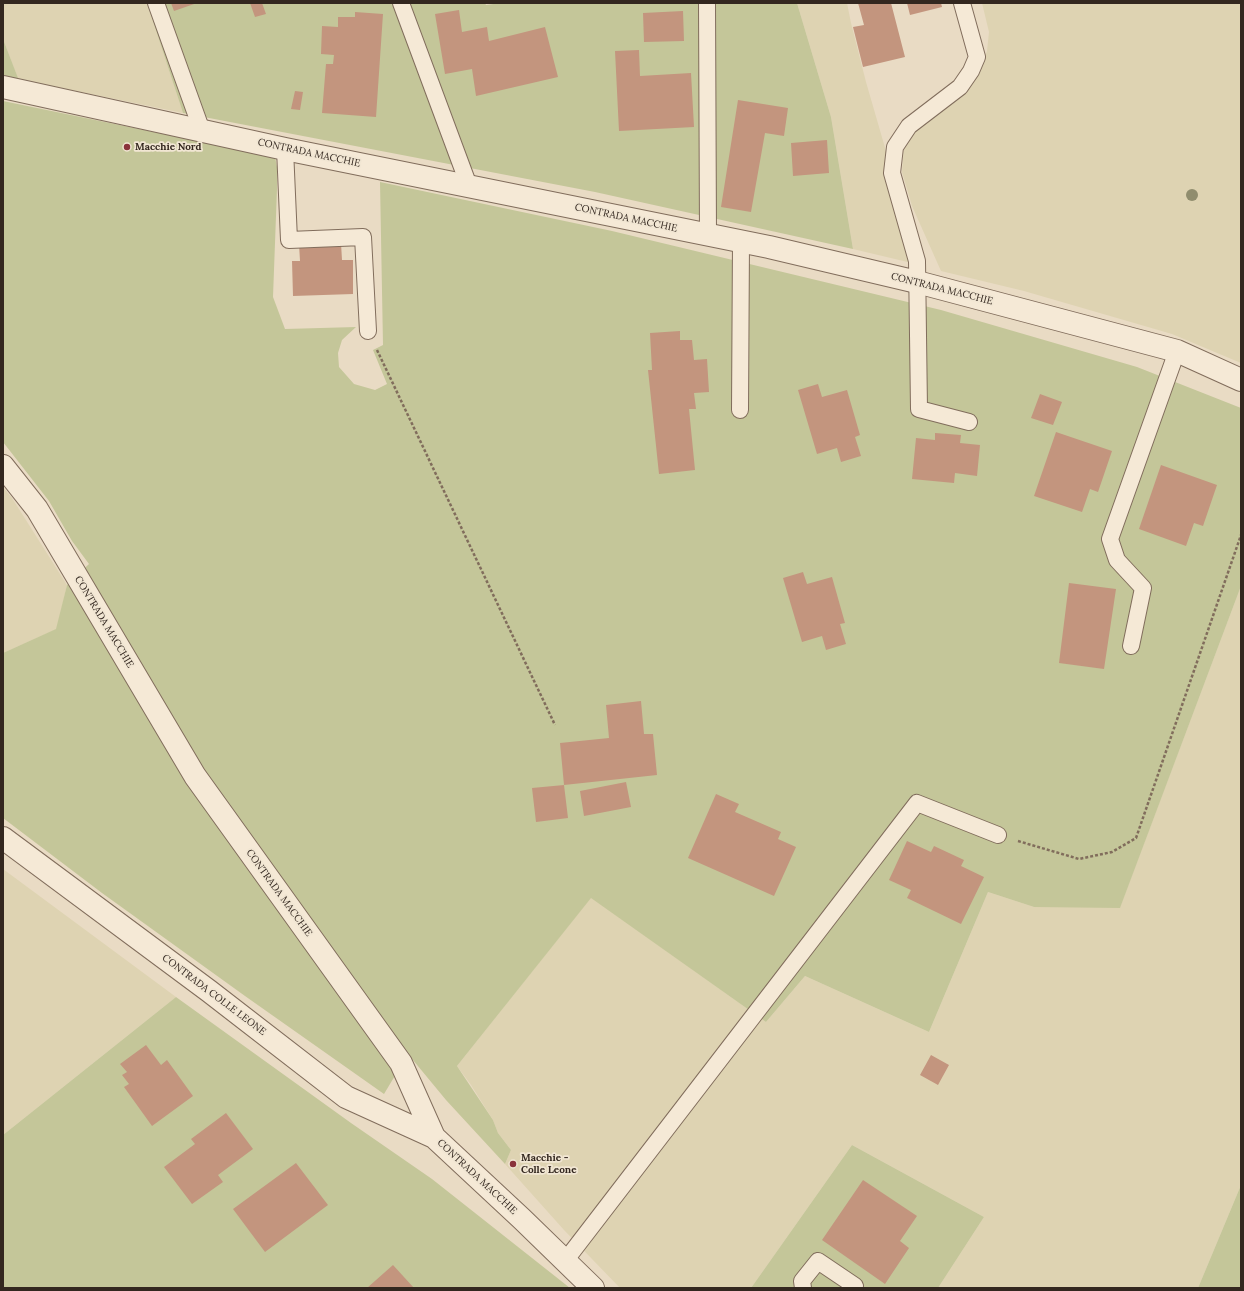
<!DOCTYPE html>
<html>
<head>
<meta charset="utf-8">
<style>
  body { margin:0 }
  #map { position:relative; width:1244px; height:1291px; overflow:hidden; background:#e9dbc4; font-family:Lora,serif }
  canvas { display:block }
  .frame { position:absolute; inset:0; border:4px solid #33271f; pointer-events:none }
</style>
</head>
<body>
<div id="map">
<canvas width="1244" height="1291"></canvas>
<div class="frame"></div>
</div>
<script>
const g = document.querySelector('canvas').getContext('2d');
g.lineJoin = 'round';
function fill(path, color) { g.fillStyle = color; g.fill(path, 'evenodd'); }
const shape = rows => new Path2D(rows.map(r => 'M' + r).join(''));
function stroke(path, color, width, dash) { g.strokeStyle = color; g.lineWidth = width; g.lineCap = dash ? 'butt' : 'round'; g.setLineDash(dash || []); g.stroke(path); }
function write(font, color, halo, rows, align = 'center') {
  g.font = font + ' Lora,serif'; g.lineWidth = 3.5; g.setLineDash([]); g.textBaseline = 'middle'; g.strokeStyle = halo; g.fillStyle = color; for (const [text, x, y, turn = 0] of rows) {
    g.save(); g.translate(x, y); g.rotate((+turn || 0) * Math.PI / 180); g.textAlign = isNaN(turn) ? turn : align; if (halo) g.strokeText(text, 0, 0); g.fillText(text, 0, 0); g.restore();
  }
}
fill(shape([
  [3,3,147,3,183,113,18,79,3,39],
  [797,3,847,3,851,23,866,82,888,158,916,264,853,249,831,117],
  [982,3,1241,3,1241,363,1172,334,1024,291,941,271,912,206,902,172,904,145,915,125,979,71,987,51,989,32],
  [3,487,12,498,67,585,57,629,3,653],
  [1241,586,1241,1185,1198,1288,938,1288,984,1217,852,1145,751,1288,620,1288,564,1230,505,1164,511,1150,498,1133,493,1120,471,1085,457,1066,591,897,766,1022,805,976,929,1032,988,892,1034,907,1120,907],
  [3,869,176,997,3,1135]
]), '#ded3b2');
fill(shape([
  [147,3,485,3,486,5,501,3,797,3,831,117,853,249,595,192,183,113],
  [3,39,18,78,18,79,3,75],
  [3,101,275,157,277,167,277,189,273,297,285,329,356,327,342,340,338,353,339,367,354,384,375,390,387,384,373,350,383,345,380,182,612,231,941,310,1137,367,1241,408,1241,586,1120,908,1034,907,988,892,929,1032,805,976,766,1022,591,898,457,1066,493,1120,498,1133,511,1150,505,1164,446,1100,408,1054,384,1094,245,996,102,893,3,818,3,653,56,629,67,585,89,564,72,541,49,501,3,442],
  [176,997,351,1123,432,1179,570,1288,3,1288,3,1135],
  [852,1145,984,1217,938,1288,751,1288],
  [1241,1185,1241,1288,1198,1288]
]), '#c4c699');
fill(shape([
  [171,3,197,3,174,11],
  [250,3,262,3,266,14,255,17],
  [858,3,891,3,905,57,863,67,853,27,864,25],
  [907,3,941,3,942,7,910,15],
  [459,10,462,32,487,27,489,41,545,27,558,77,476,96,472,69,445,74,435,14],
  [683,11,684,41,644,42,643,13],
  [355,12,383,14,376,117,322,113,326,64,333,64,334,55,321,54,322,26,338,27,338,17,355,17],
  [639,50,640,76,691,73,694,127,619,131,615,51],
  [295,91,303,92,300,110,291,109],
  [738,100,788,108,784,136,765,133,751,212,721,207],
  [827,140,829,173,793,176,791,143],
  [341,243,342,260,353,260,353,294,293,296,292,261,300,261,299,244],
  [680,331,680,340,692,340,694,360,707,359,709,392,694,393,696,409,689,409,695,470,659,474,648,370,652,370,650,333],
  [818,384,822,397,847,390,860,435,855,437,861,456,841,462,837,448,817,454,798,390],
  [1040,394,1062,402,1053,425,1031,418],
  [1056,432,1112,451,1098,492,1090,489,1082,512,1034,496],
  [935,433,961,435,960,443,980,445,977,476,955,473,954,483,912,479,916,438,935,440],
  [1161,465,1217,485,1203,526,1194,523,1186,546,1139,529],
  [803,572,807,584,832,577,845,623,840,624,846,644,826,650,822,636,802,642,783,578],
  [1069,583,1116,589,1104,669,1059,663],
  [641,701,644,734,653,734,657,775,564,785,560,743,609,738,606,705],
  [626,782,631,807,584,816,580,791],
  [564,785,568,818,536,822,532,788],
  [716,794,739,804,735,812,781,832,778,839,796,847,774,896,688,858],
  [907,841,931,852,934,846,964,860,961,866,984,877,961,924,907,898,911,890,889,880],
  [146,1045,161,1065,167,1060,193,1096,152,1126,124,1087,129,1084,122,1075,127,1072,120,1064],
  [931,1055,949,1065,938,1085,920,1075],
  [226,1113,253,1149,218,1175,223,1182,192,1204,164,1167,195,1144,191,1139],
  [296,1163,328,1205,265,1252,233,1209],
  [863,1180,917,1216,900,1241,909,1248,885,1284,822,1240],
  [393,1265,414,1288,367,1288]
]), '#c3957e');
const service = shape([
  [156,3,202,131],
  [401,3,469,186],
  [707,3,708,235],
  [962,3,977,57,971,71,960,87,909,126,895,147,892,173,917,261,919,409,969,422],
  [285,149,289,240,363,237,368,331],
  [740,410,741,241],
  [1131,646,1143,588,1117,560,1110,539,1177,351],
  [565,1261,917,803,998,835],
  [803,1288,802,1281,818,1261,855,1286]
]);
const minor = shape([
  [3,87,285,149,769,247,917,282,1177,351,1241,380],
  [3,466,37,509,195,776,401,1063,434,1137,522,1219,593,1288],
  [3,838,209,991,346,1097,434,1137]
]);
stroke(service, '#816d5c', 18);
stroke(minor, '#816d5c', 24);
stroke(shape([
  [377,350,555,725],
  [1018,841,1079,859,1112,852,1136,838,1241,535]
]), '#816d5c', 2.5, [3, 2]);
stroke(service, '#f5e9d6', 16);
stroke(minor, '#f5e9d6', 22);
g.fillStyle = '#908d6e';
for (const [x, y] of [
  [1192,195]
]) { g.beginPath(); g.arc(x, y, 6, 0, 2 * Math.PI); g.fill(); }
for (const [x, y, r, color] of [
  [127,147,4,"#8a333b"],
  [513,1164,4,"#8a333b"]
]) { const dot = new Path2D(); dot.arc(x, y, r, 0, 2 * Math.PI); g.fillStyle = color; g.fill(dot); stroke(dot, '#f1e6d3', 1.5); }
write('bold 10px', '#33271f', '#f1e6d3', [
  ["Macchie Nord",135,147],
  ["Macchie -",521,1158],
  ["Colle Leone",521,1170]
], 'left');
write('10px', '#33271f', '#f1e6d3', [
  ["CONTRADA MACCHIE",309,153,12],
  ["CONTRADA MACCHIE",626,218,12],
  ["CONTRADA MACCHIE",942,289,14],
  ["CONTRADA MACCHIE",104,622,59],
  ["CONTRADA MACCHIE",279,893,54],
  ["CONTRADA COLLE LEONE",214,995,37],
  ["CONTRADA MACCHIE",477,1177,43]
]);
</script>
</body>
</html>
